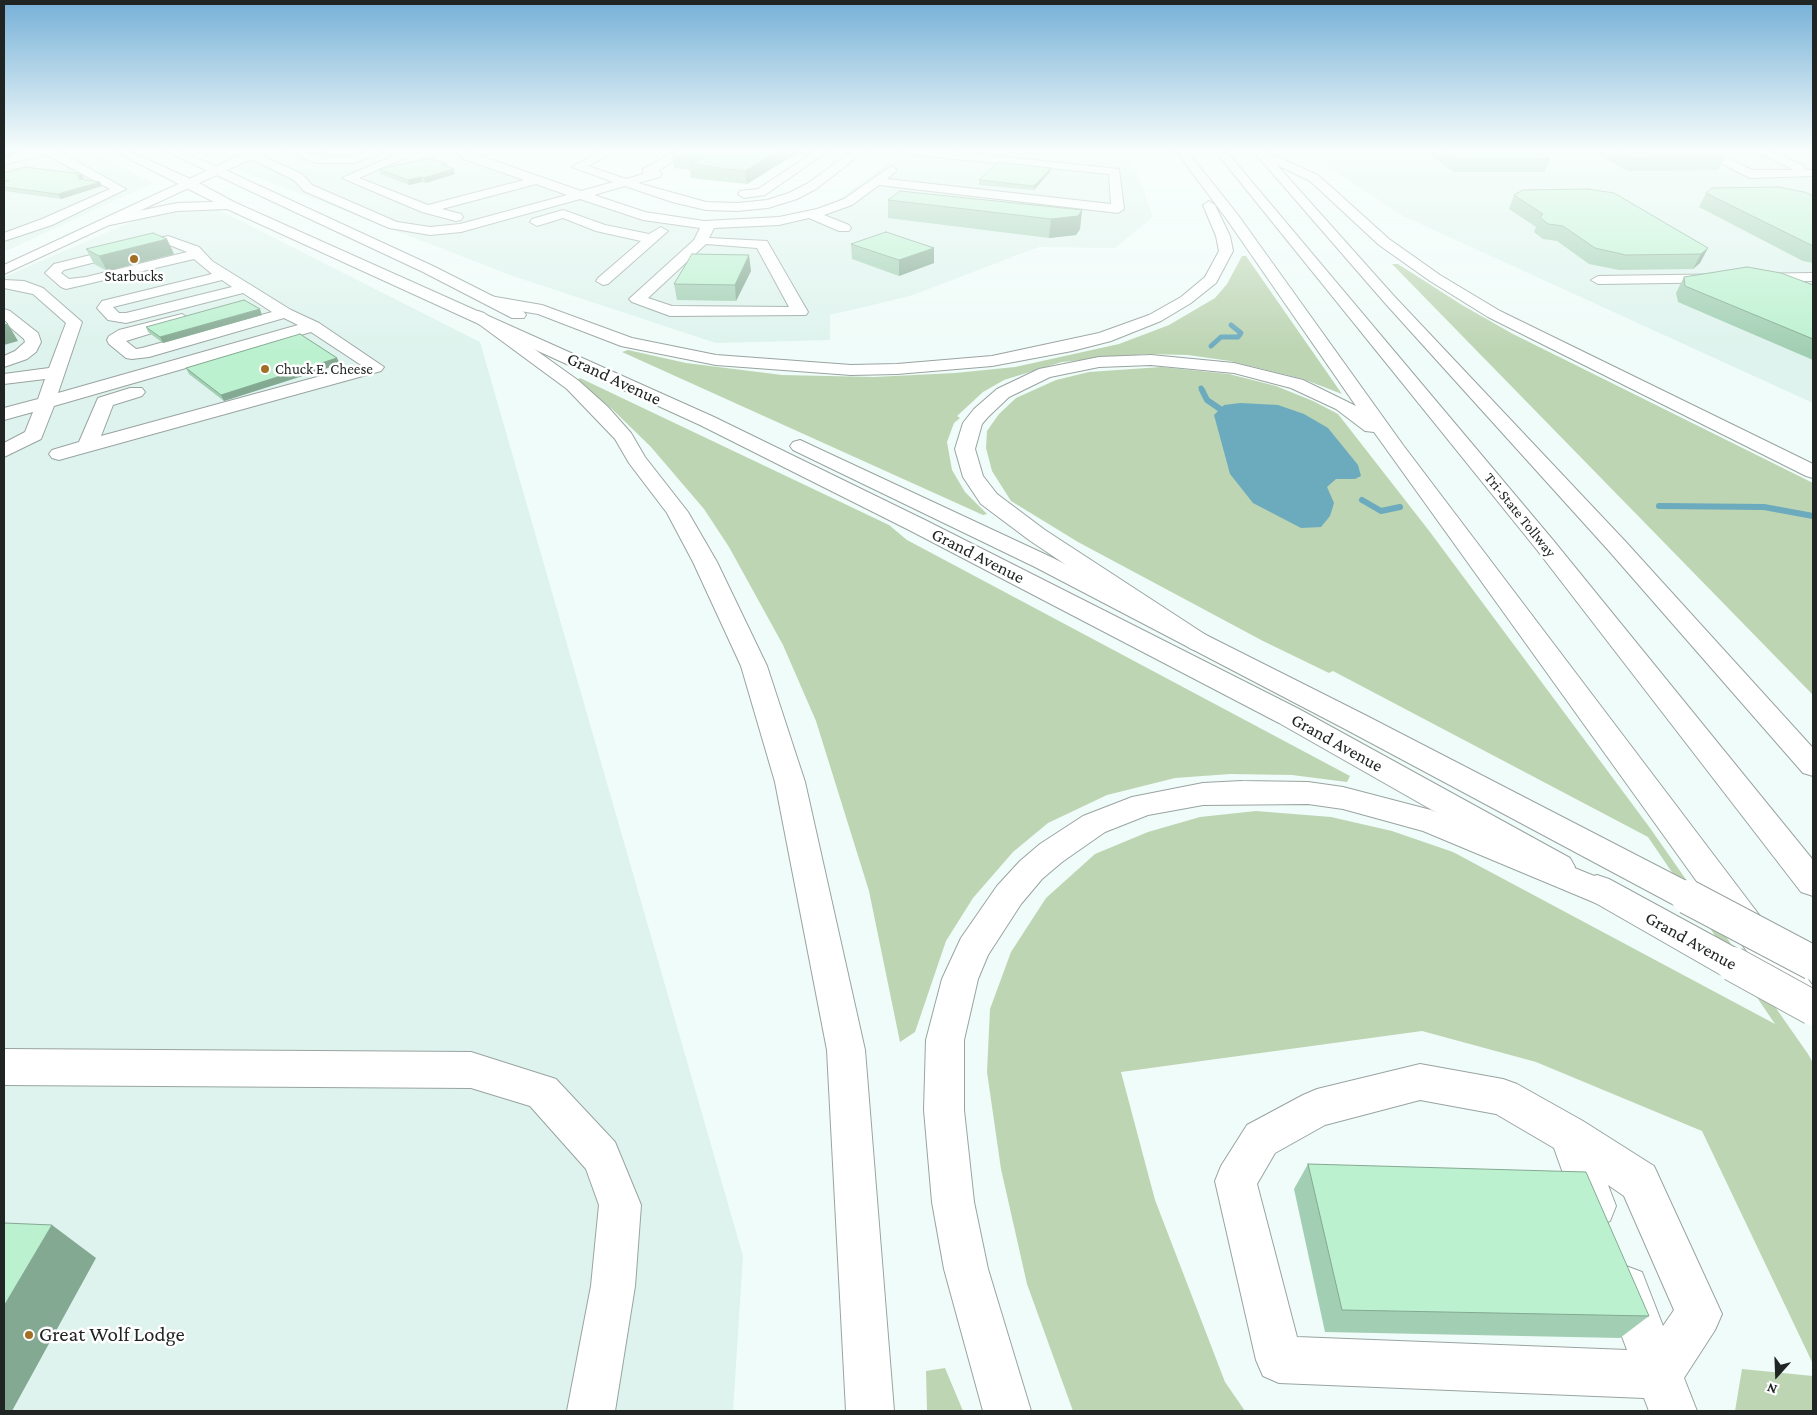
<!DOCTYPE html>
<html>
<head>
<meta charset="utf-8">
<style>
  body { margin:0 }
  #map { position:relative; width:1817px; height:1415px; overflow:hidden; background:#f0fcf9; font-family:"Crimson Pro",serif }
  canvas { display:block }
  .frame { position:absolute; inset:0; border:5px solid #202423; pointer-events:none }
  .north { position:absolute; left:1752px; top:1350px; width:50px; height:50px; -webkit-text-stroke:4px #fff; paint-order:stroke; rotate:200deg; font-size:14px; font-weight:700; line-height:20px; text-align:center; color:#202423 }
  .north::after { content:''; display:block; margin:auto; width:18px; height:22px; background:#202423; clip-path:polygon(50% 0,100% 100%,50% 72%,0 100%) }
</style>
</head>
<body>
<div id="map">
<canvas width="1817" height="1415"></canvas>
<div class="frame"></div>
<div class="north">N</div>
</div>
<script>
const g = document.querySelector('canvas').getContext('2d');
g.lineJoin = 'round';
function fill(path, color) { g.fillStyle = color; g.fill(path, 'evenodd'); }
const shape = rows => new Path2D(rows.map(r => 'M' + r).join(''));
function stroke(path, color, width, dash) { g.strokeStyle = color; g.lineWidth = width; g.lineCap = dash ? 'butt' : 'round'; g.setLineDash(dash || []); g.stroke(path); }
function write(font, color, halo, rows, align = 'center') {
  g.font = font + ' "Crimson Pro",serif'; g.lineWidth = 5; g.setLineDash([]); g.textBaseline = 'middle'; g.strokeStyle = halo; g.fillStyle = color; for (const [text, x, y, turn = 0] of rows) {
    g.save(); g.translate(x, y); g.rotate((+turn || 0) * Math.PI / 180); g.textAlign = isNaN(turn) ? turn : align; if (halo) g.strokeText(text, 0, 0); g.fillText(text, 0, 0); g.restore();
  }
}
fill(shape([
  [4,151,92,151,153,183,4,252],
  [189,151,471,151,479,156,660,216,713,223,775,220,833,204,903,151,1129,151,1153,217,1115,248,1039,247,910,296,830,315,830,340,716,343,510,275],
  [1304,151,1813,151,1813,403,1403,216],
  [217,209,480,342,743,1256,733,1411,4,1411,4,277,140,218,173,211]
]), '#def3ed');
fill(shape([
  [1242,256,1246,256,1342,394,1303,379,1230,361,1188,355,1146,354,1062,362,1004,380,983,392,957,416,960,418,954,423,947,442,952,470,965,492,987,514,983,515,622,352,628,350,686,363,782,375,874,377,955,373,1015,367,1119,344,1169,325,1215,298,1227,284],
  [1392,264,1398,264,1462,305,1513,334,1813,483,1813,695],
  [1161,367,1229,374,1276,386,1313,401,1338,414,1430,532,1650,828,1808,1054,1813,1063,1813,1364,1702,1131,1536,1062,1422,1031,1121,1072,1155,1200,1225,1382,1245,1411,1073,1411,1027,1284,1001,1169,987,1072,990,1009,1011,952,1046,898,1095,854,1148,832,1200,817,1256,811,1331,817,1392,831,1453,852,1775,1024,1648,837,1333,671,1329,673,1263,641,1078,542,1011,501,992,471,986,448,987,431,999,414,1016,398,1056,380,1089,372],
  [580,378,889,525,907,540,1350,776,1347,782,1292,775,1230,774,1175,778,1107,795,1048,823,1013,852,973,898,946,941,915,1032,900,1042,869,891,816,721,783,645,729,547,704,509,651,447,611,408,576,381],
  [945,1368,963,1411,927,1411,926,1371],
  [1742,1369,1813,1376,1813,1411,1735,1411]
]), '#bdd5b3');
fill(shape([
  [1240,403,1278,405,1304,414,1328,428,1358,465,1361,476,1355,479,1336,479,1327,487,1334,503,1330,516,1321,527,1301,528,1253,503,1230,474,1214,415,1224,405]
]), '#6caabe');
stroke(shape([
  [1211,346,1221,337,1238,337,1241,333,1231,325],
  [1201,388,1203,392]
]), '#6caabe', 5);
stroke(shape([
  [1202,390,1207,400,1229,415],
  [1362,500,1381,511,1400,507],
  [1659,506,1764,507,1813,516]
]), '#6caabe', 6);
const minor = shape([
  [28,151,58,151,126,189,52,225,4,241,4,233,42,219,110,189,45,154,4,165,4,158,28,151],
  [249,151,264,151,260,155,302,174,312,185,397,222,430,227,460,224,567,195,536,184,442,209,461,214,463,217,461,220,456,221,422,212,342,178,405,151,421,151,359,178,428,205,524,180,464,159,454,151,467,151,581,191,613,182,572,167,601,151,616,151,588,166,626,179,643,174,643,169,676,151,690,151,658,171,662,174,660,177,638,183,706,202,737,203,767,200,789,193,808,183,852,151,865,151,816,189,797,199,768,208,737,211,706,210,672,202,625,186,594,195,645,212,704,221,779,217,817,209,844,199,891,166,897,170,887,179,1111,204,1109,174,905,154,900,151,945,151,1119,169,1124,209,1118,213,879,185,852,205,824,215,849,225,851,228,849,231,839,231,809,218,779,225,714,228,709,238,767,241,808,312,806,315,670,316,632,302,629,299,694,240,700,228,643,220,580,199,461,232,430,235,389,228,304,191,294,180,251,159,4,274,4,265,249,151],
  [706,244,757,248,789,307,672,306,648,298,706,244],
  [287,151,303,151,317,157,353,157,368,151,383,152,354,163,316,163,287,151],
  [815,151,828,151,765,195,744,198,738,194,740,191,758,189,815,151],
  [1697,151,1712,151,1752,170,1794,170,1755,151,1771,151,1804,166,1805,170,1813,170,1813,176,1750,178,1697,151],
  [563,210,605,225,649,234,661,227,668,231,608,284,603,285,596,281,598,278,641,241,596,231,563,218,537,226,530,222,532,219,563,210],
  [168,236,199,247,212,261,291,310,319,323,384,367,381,371,66,458,59,460,52,458,49,454,52,450,79,442,98,398,130,388,142,388,145,392,142,396,113,405,101,436,361,365,311,332,54,406,41,439,4,457,4,443,25,432,33,412,4,420,4,408,38,399,45,379,4,384,4,374,49,368,66,323,33,294,4,288,4,280,24,281,43,288,82,322,58,393,298,325,284,318,149,357,132,359,126,358,109,344,107,340,109,336,119,330,182,314,190,319,188,322,126,341,136,349,142,348,272,312,243,293,126,323,108,320,97,308,102,301,212,274,194,259,66,289,61,287,45,273,54,264,168,236],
  [167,244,187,252,86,277,69,279,61,273,64,270,167,244],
  [222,280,232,287,126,313,119,313,113,307,222,280],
  [1813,273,1813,281,1598,284,1591,280,1598,276,1813,273],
  [4,309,10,311,38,333,41,342,36,352,27,359,4,367,4,356,15,351,25,342,24,339,4,322,4,309],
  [4,1049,471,1052,556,1079,615,1142,641,1205,635,1286,615,1411,567,1411,591,1286,599,1205,586,1169,530,1106,471,1088,4,1085,4,1049],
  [1420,1064,1503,1079,1517,1084,1583,1121,1654,1166,1722,1314,1715,1330,1684,1378,1697,1411,1649,1411,1644,1398,1279,1383,1263,1376,1256,1360,1215,1181,1221,1166,1247,1125,1303,1095,1317,1089,1420,1064],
  [1420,1100,1496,1114,1554,1148,1580,1221,1595,1227,1610,1221,1616,1206,1608,1185,1624,1196,1674,1310,1663,1326,1642,1272,1626,1266,1610,1272,1604,1288,1627,1350,1297,1337,1257,1184,1275,1153,1325,1125,1420,1100]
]);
const major = shape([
  [114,151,129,151,195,181,236,203,714,417,927,521,1299,709,1570,858,1575,867,1570,876,1559,880,1548,876,1279,723,911,531,700,425,227,209,177,211,110,225,105,224,103,221,105,218,177,203,214,202,114,151],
  [165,151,181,151,223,169,433,266,524,312,526,315,524,318,512,318,423,272,165,151],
  [800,440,1051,557,1365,715,1700,888,1705,897,1700,906,1688,910,1676,906,1345,729,1035,567,793,450,790,446,793,442,800,440],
  [1597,875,1609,879,1745,953,1751,964,1745,975,1733,979,1721,975,1585,897,1581,888,1585,879,1597,875]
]);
const highway = shape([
  [1176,151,1187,151,1238,215,1403,445,1813,986,1813,1016,1805,1019,1792,1014,1374,432,1365,431,1336,409,1291,388,1234,373,1151,365,1099,367,1050,377,1009,397,988,417,982,424,975,449,983,476,997,494,1045,530,1209,637,1213,643,1209,649,1200,651,1191,649,1029,540,981,504,963,477,955,449,963,423,974,409,997,389,1039,369,1099,357,1151,355,1234,363,1303,380,1356,406,1228,221,1176,151],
  [1215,151,1226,151,1553,540,1813,860,1813,896,1801,892,1537,550,1215,151],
  [1253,151,1264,151,1318,175,1389,239,1440,275,1500,311,1813,464,1813,478,1806,476,1488,317,1430,281,1379,245,1310,181,1277,165,1394,296,1625,541,1813,748,1813,776,1803,773,1609,551,1384,302,1253,151],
  [1209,201,1215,205,1230,236,1233,251,1216,283,1191,303,1161,321,1111,341,1072,351,992,366,897,374,851,375,716,365,621,346,538,314,490,306,482,301,490,296,542,305,632,338,716,355,851,365,897,364,992,356,1099,333,1149,315,1181,297,1205,277,1219,251,1216,236,1203,205,1209,201],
  [478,311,484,313,579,381,608,407,631,433,645,457,688,512,717,562,767,666,805,782,865,1050,894,1411,846,1411,827,1050,775,782,741,666,693,562,667,513,629,463,615,439,567,389,472,319,470,316,472,313,478,311],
  [1242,781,1308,782,1343,787,1431,810,1629,890,1634,899,1629,908,1617,912,1423,831,1343,809,1308,804,1203,805,1148,815,1105,832,1062,862,1042,879,1021,904,988,955,978,979,964,1040,964,1110,974,1202,988,1269,1031,1411,983,1411,944,1269,932,1202,924,1110,926,1040,942,979,961,938,997,886,1020,861,1040,844,1083,816,1132,797,1203,783,1242,781]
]);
stroke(minor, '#99a4a1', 2);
stroke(major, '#99a4a1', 2);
stroke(highway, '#99a4a1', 2);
fill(minor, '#fff');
fill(major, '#fff');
fill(highway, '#fff');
const majorBridge = shape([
  [1688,897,1813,963],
  [1733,964,1813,1008]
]);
stroke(majorBridge, '#99a4a1', 36, []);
stroke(majorBridge, '#fff', 34);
fill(shape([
  [304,151,331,151,321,155,305,153],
  [679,151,814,151,809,155,797,153,747,184,691,178,690,170,674,168,672,155],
  [1424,151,1537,151,1550,159,1545,172,1454,172],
  [1591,151,1713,151,1725,157,1718,170,1628,171],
  [447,164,448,167,454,169,455,174,426,183,422,182,409,185,380,174,379,169],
  [1051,168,1050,172,1034,190,979,185,979,180],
  [4,173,84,179,83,179,100,182,102,186,61,199,4,191],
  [1706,193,1813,196,1813,263,1803,261,1699,207],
  [1514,195,1708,248,1700,263,1693,269,1619,270,1589,264,1557,241,1543,239,1534,232,1536,227,1509,209],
  [888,200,1082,210,1080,229,1076,235,1049,238,888,218],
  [851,244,934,248,934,263,899,276,852,259],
  [86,249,174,254,107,271,94,264],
  [751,271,736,301,677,300,674,284],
  [1684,277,1813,285,1813,360,1678,302,1676,293],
  [262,315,163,343,148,332,146,327],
  [340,364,224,401,189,374,186,368],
  [1308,1164,1649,1316,1620,1338,1325,1332,1294,1189]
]), '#a2cfb3');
fill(shape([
  [4,151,24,151,9,155,10,157,4,159],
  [320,151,331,151,321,155],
  [778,151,797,151,797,153,747,184,745,171],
  [809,151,814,151,809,155],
  [1051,168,1050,172,1034,190,1034,186],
  [454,169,455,174,426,183,424,178],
  [82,174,84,179,82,180,80,183,77,176],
  [421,177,422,182,409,185,408,180],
  [100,182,102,186,61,199,58,194],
  [1082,210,1080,229,1076,235,1049,238,1051,219],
  [167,239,174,254,107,271,99,256],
  [934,248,934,263,899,276,899,260],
  [1708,248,1700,263,1693,269,1701,254],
  [749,255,751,271,736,301,735,285],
  [260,309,262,315,163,343,160,337],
  [8,324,18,341,4,345,4,325],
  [337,358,340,364,224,401,221,395],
  [52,1225,96,1258,12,1411,4,1411,4,1306]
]), '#84a992');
const building = shape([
  [679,151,778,151,745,171,690,164,702,158,672,155,679,151],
  [1446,151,1537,151,1550,159,1458,159,1446,151],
  [1621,151,1713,151,1725,157,1634,158,1621,151],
  [430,158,447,164,442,165,454,169,424,178,421,177,408,180,379,169,430,158],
  [998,162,1051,168,1034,186,979,180,998,162],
  [25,167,82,174,77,176,80,177,78,179,100,182,58,194,4,187,4,186,5,185,4,185,4,182,9,181,4,180,4,173,25,167],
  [1778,187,1804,192,1813,196,1813,246,1706,193,1712,188,1778,187],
  [1588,189,1614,193,1708,248,1701,254,1626,255,1595,248,1563,226,1548,224,1540,217,1543,214,1514,195,1523,190,1588,189],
  [900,191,1082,210,1078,216,1051,219,888,200,900,191],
  [886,232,934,248,899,260,851,244,886,232],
  [153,233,167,239,99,256,86,249,153,233],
  [692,254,749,255,735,285,674,284,692,254],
  [1747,267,1781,273,1813,285,1813,339,1685,286,1684,277,1747,267],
  [244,300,260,309,160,337,146,327,244,300],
  [4,320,8,324,4,325,4,320],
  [300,334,337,358,221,395,186,368,300,334],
  [1308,1164,1586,1172,1649,1316,1342,1310,1308,1164],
  [4,1223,52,1225,4,1306,4,1223]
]);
fill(building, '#bcf1d0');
stroke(building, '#84a992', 1);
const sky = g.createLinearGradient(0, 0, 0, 350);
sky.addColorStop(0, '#76b0d7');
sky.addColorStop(0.43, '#f8fefc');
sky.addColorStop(1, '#f8fefc00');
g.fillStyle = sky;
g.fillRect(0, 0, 1817, 350);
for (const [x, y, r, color] of [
  [134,259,5,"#a17025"],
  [265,369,5,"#a17025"],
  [29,1335,5,"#a17025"]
]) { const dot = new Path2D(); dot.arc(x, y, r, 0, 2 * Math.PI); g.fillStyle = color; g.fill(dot); stroke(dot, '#fff', 2); }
write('15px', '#202423', '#fff', [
  ["Starbucks",134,276],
  ["Chuck E. Cheese",275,369,"left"]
]);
write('15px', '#202423', '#fff', [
  ["Tri-State Tollway",1520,515,51]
]);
write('18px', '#202423', '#fff', [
  ["Grand Avenue",614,379,25],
  ["Grand Avenue",978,556,27],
  ["Grand Avenue",1337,743,29],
  ["Grand Avenue",1691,941,29]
]);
write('21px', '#202423', '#fff', [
  ["Great Wolf Lodge",39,1335]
], 'left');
</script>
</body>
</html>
